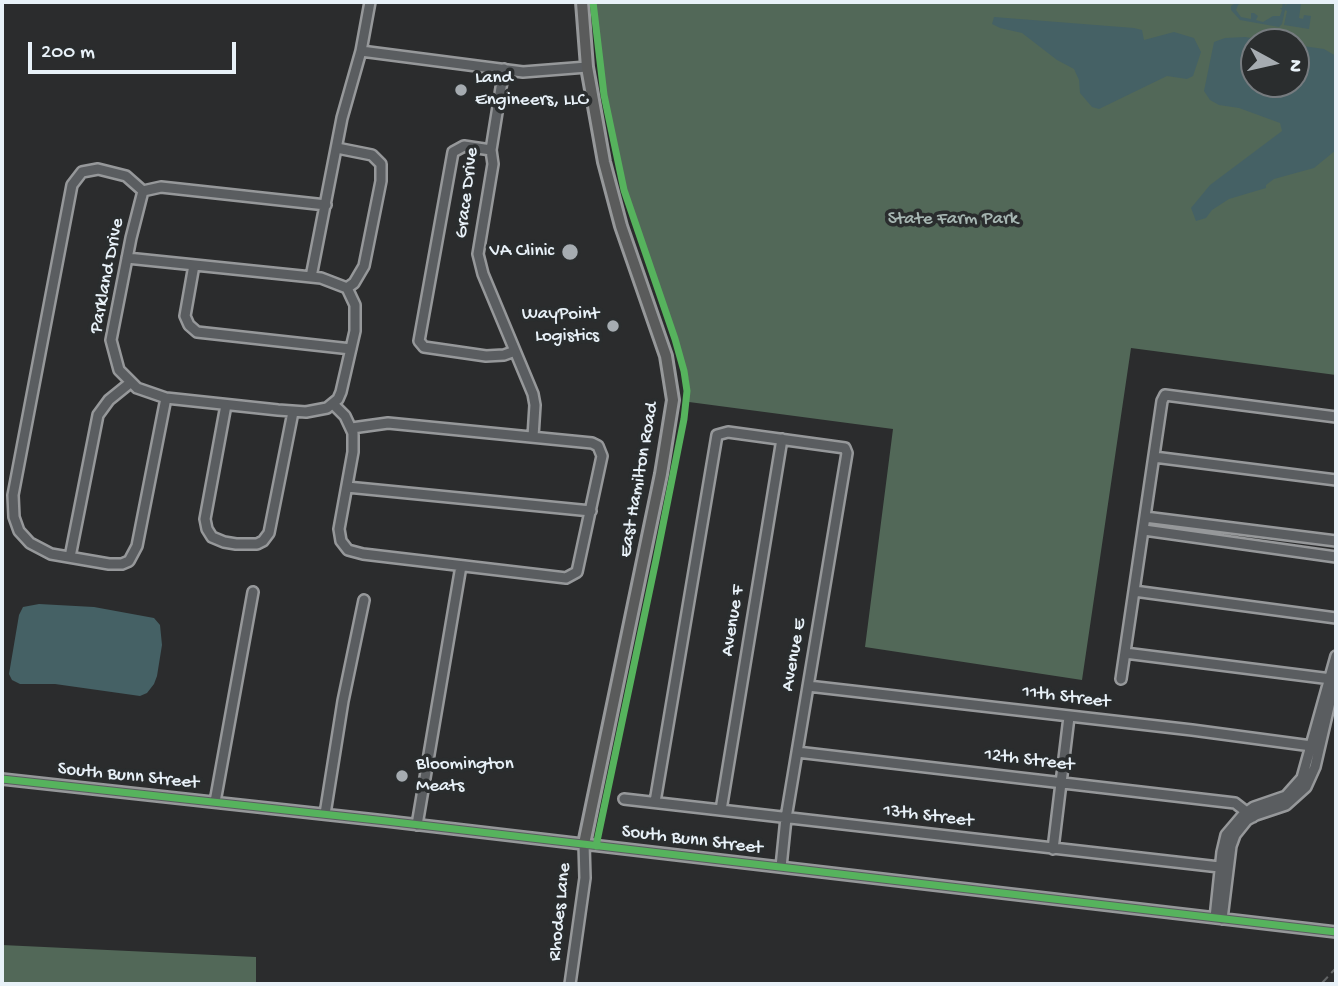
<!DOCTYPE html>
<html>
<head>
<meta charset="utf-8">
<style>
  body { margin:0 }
  #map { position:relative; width:1338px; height:986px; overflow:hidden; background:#2b2c2d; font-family:"Gochi Hand",sans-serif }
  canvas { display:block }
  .frame { position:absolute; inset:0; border:4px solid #e8f1f8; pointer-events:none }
  .north { position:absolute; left:1240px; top:28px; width:70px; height:70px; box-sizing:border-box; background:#2a2d2e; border:2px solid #767b7f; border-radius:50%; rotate:98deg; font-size:19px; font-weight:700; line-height:28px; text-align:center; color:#e8f1f8 }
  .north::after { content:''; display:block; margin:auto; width:24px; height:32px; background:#a6acb1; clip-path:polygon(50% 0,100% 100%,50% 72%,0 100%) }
  .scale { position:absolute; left:28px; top:42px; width:208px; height:32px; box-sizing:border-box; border:4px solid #e8f1f8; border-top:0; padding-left:9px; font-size:21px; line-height:24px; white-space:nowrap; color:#e8f1f8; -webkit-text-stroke:5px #2a2d2e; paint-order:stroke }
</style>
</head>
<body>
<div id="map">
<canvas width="1338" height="986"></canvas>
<div class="frame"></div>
<div class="north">N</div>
<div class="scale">200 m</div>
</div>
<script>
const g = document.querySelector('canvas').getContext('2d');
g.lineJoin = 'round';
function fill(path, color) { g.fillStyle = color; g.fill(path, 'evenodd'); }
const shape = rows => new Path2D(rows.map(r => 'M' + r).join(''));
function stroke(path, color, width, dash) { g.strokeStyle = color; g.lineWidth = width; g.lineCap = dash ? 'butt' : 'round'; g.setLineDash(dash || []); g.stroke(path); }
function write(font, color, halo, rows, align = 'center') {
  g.font = font + ' "Gochi Hand",sans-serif'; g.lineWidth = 7; g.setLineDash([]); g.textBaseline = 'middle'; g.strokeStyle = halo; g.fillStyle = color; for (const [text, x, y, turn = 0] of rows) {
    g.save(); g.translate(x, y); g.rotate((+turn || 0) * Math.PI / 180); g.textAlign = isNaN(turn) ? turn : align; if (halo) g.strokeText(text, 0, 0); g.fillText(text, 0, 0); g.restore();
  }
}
fill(shape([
  [595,2,1336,2,1336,375,1131,348,1082,680,865,647,893,429,689,402,689,382,681,351,638,235,618,160,602,68],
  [1254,42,1296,42,1296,84,1254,84],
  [2,945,256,957,256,984,2,984]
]), '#526858');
fill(shape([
  [1237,2,1242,2,1238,5,1236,10,1241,17,1251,19,1251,13,1254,13,1258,16,1256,20,1263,22,1273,16,1280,16,1282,10,1280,8,1282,8,1283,2,1286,2,1285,7,1288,2,1301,4,1299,18,1303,19,1304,15,1311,16,1309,29,1284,25,1287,11,1285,10,1282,24,1279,27,1240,20,1231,10,1231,6],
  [994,17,1134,28,1142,30,1144,40,1174,32,1194,38,1201,52,1193,76,1187,79,1167,76,1099,109,1092,107,1080,93,1079,80,1074,69,1057,60,1022,33,1000,28,992,24],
  [1245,37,1278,42,1254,42,1254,84,1296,84,1296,45,1324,49,1336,56,1336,150,1314,168,1274,179,1266,185,1266,188,1229,199,1212,210,1206,218,1196,221,1191,208,1210,185,1282,131,1280,123,1239,108,1219,105,1210,100,1204,91,1214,42,1225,38],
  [39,604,94,607,154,618,160,625,162,645,157,676,154,684,147,693,140,696,55,684,20,684,12,680,9,674,19,615,23,607]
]), '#456165');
const minor = shape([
  [361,51,523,72,587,67],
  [504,69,491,150,493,164,478,254,483,274,533,394,535,405,533,437],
  [337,148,372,155,381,164,381,181,364,266,354,283,347,288],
  [491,150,464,146,453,152,419,341,424,347,486,356,504,355,515,351],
  [143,191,126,176,98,169,82,172,72,185,13,495,14,517,19,531,30,543,51,554,109,564,122,564,129,561,137,546,166,398],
  [143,191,131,238,111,340,119,370,137,388,166,398,278,410,306,412,327,408,338,399,341,392,355,331,355,305,347,288],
  [143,191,161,187,326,205],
  [127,258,321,278,347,288],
  [194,265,185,316,189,325,197,332,351,349],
  [311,277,342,118,361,51,370,2],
  [333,404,345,416,353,433,353,452,339,529,341,541,348,550,363,554,566,578,577,572,602,456,598,446,592,443,388,423,352,428],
  [226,405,205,519,207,529,212,537,224,542,236,544,257,544,263,541,269,533,293,412],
  [1154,457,1336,480],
  [347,487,591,511],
  [1145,517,1336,541],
  [1144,530,1336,557],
  [70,557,98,415,109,400,130,383],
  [1134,591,1336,618],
  [1125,653,1331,679],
  [1121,679,1162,401,1165,395,1336,417],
  [808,686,1192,730,1319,747],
  [797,752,1235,803,1253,817],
  [2,779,386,821,1336,932],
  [624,799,1228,868],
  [215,802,253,592],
  [655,802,717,435,728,432,845,448,847,453,786,818,781,867],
  [721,810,782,439],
  [325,814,343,701,364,600],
  [417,825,461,566],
  [1053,849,1069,717],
  [1215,918,1222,852,1226,835,1243,815,1254,807,1286,796,1302,778,1336,656],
  [1222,919,1231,846,1235,835,1247,820,1256,815,1286,805,1306,787,1315,767,1333,689,1331,679],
  [570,984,585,878,584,844]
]);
const major = shape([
  [582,2,587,67,604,162,621,226,666,356,673,400,661,474,584,844]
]);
stroke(minor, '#96989a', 14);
stroke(major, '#96989a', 16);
stroke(minor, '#5a5d60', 9);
stroke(major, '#5a5b5b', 10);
stroke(shape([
  [1321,984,1336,968]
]), '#636566', 2, [10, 5]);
stroke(shape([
  [593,2,604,95,624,190,675,339,684,371,687,391,684,419,656,560,596,846],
  [2,779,386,821,1336,932]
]), '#56b35d', 7);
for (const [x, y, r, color] of [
  [461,90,7,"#a6acb1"],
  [570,252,9,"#a6acb1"],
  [613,326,7,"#a6acb1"],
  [402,776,7,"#a6acb1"]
]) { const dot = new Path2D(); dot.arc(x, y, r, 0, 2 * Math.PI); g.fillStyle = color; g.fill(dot); stroke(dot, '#2a2d2e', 2.5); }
write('19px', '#e8f1f8', '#2a2d2e', [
  ["Land",475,79],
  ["Engineers, LLC",475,101],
  ["VA Clinic",554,252,"right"],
  ["WayPoint",599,315,"right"],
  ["Logistics",599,337,"right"],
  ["Bloomington",416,765],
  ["Meats",416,787]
], 'left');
write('19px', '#e8f1f8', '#2a2d2e', [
  ["Grace Drive",468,193,-83],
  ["Parkland Drive",108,276,-79],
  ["East Hamilton Road",640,480,-80],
  ["Avenue F",734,621,-81],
  ["Avenue E",795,655,-80],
  ["11th Street",1066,698,7],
  ["12th Street",1029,761,7],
  ["South Bunn Street",128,777,6],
  ["13th Street",928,817,7],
  ["South Bunn Street",692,841,7],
  ["Rhodes Lane",561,912,-84]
]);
write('19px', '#a7b7b3', '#2a2d2e', [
  ["State Farm Park",953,220]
]);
</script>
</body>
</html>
